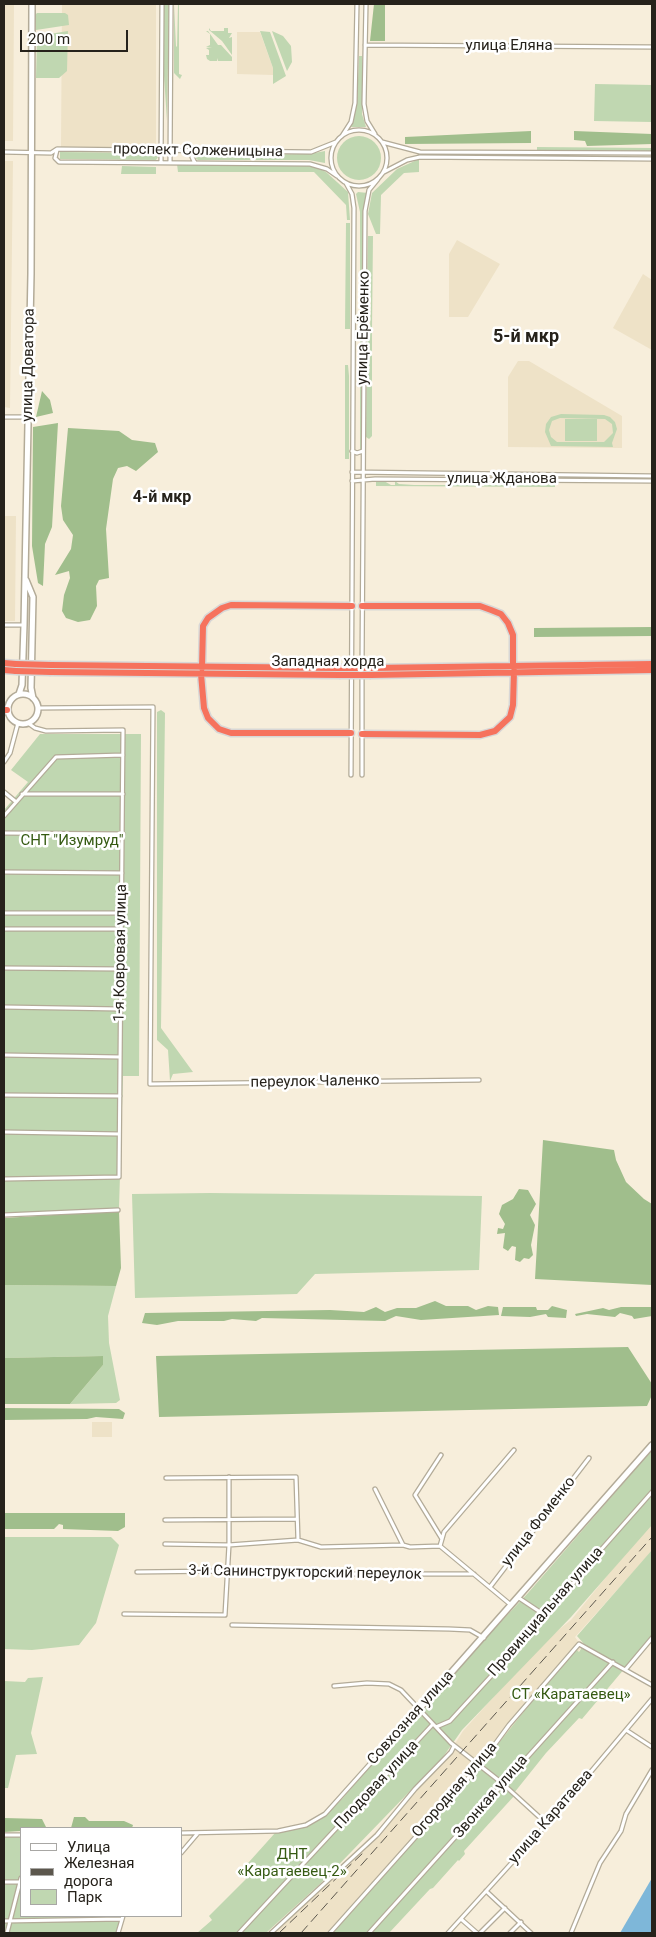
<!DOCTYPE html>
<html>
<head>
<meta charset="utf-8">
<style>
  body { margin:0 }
  #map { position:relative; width:656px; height:1937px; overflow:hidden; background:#f7eedb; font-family:Roboto,sans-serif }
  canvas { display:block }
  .frame { position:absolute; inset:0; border:5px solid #26221b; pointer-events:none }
  .legend { position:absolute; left:20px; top:1827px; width:162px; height:90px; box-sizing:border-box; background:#fff; border:1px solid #a8a7a4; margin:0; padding:6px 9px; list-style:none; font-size:15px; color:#26221b }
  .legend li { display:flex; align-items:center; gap:10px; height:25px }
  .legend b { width:25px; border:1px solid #a8a7a4 }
  .scale { position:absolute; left:20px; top:30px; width:108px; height:22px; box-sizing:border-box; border:2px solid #26221b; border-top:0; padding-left:6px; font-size:15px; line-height:18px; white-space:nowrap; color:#26221b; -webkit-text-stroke:4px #fff; paint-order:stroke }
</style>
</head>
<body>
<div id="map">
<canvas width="656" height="1937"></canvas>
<div class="frame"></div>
<ul class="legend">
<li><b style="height:6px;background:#fff"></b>Улица</li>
<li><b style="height:6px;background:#5c574d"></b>Железная дорога</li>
<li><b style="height:14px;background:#c0d7b1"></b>Парк</li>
</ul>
<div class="scale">200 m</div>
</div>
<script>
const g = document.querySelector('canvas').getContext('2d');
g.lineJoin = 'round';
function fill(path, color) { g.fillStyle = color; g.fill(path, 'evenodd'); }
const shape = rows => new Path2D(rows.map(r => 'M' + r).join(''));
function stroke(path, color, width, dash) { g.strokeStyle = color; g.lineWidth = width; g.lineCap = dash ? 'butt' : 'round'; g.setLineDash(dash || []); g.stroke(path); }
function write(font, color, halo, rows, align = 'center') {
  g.font = font + ' Roboto,sans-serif'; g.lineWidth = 5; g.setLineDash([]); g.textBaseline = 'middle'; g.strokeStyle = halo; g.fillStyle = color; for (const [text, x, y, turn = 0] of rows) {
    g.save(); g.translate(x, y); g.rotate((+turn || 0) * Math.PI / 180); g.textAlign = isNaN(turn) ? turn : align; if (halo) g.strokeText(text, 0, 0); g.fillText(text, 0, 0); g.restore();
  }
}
fill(shape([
  [4,4,14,4,13,141,4,141],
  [62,4,156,4,156,147,61,147],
  [237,32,260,32,273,68,273,75,237,74],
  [4,161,13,161,10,408,4,407],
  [457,240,500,264,468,317,449,317,449,254],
  [643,274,652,280,652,350,613,328],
  [518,361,529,361,622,416,622,448,508,447,508,377],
  [4,516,16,516,15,621,4,621],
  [92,1422,112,1422,112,1437,92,1437],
  [652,1521,652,1551,575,1637,582,1647,482,1765,333,1933,269,1933,392,1816,451,1750,463,1731,543,1642,571,1620]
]), '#eee2c7');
fill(shape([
  [164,4,169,4,167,121,164,76],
  [174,4,176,46,177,47,178,4,234,4,179,5,179,74,182,75,180,79,174,73],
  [37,13,65,13,68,15,69,25,36,30,35,15],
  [209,28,211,31,224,31,224,28,228,28,228,33,232,33,229,38,232,37,232,55,222,41,209,30],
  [68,31,67,71,59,78,36,78,37,36],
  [206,31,208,31,218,45,221,45,232,57,232,61,218,61,218,58,217,61,210,61,207,59,206,55,209,55,209,50,206,48,212,47,206,47,210,45,210,34],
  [260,31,270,32,286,76,273,84,273,68],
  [272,31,283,36,291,46,292,62,287,71],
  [359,56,362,56,362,114,366,127,351,127,357,103],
  [595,84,652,85,652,122,594,121],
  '337 158a22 22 0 1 1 44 0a22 22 0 1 1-44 0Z',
  [537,147,652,148,652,151,537,150],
  [325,151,325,163,309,160,198,160,195,158,198,155,309,154],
  [60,152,156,153,158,157,156,160,60,159],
  [419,159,419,172,404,173,381,195,380,234,376,234,368,214,372,193,397,169],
  [177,164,304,165,318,168,326,172,348,192,350,220,347,220,346,205,314,172,178,172],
  [122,166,156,167,156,174,121,174],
  [358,192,368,193,366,201,363,451,360,451,360,212,356,194],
  [346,223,350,223,350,329,345,329],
  [368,236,373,236,372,329,370,329,371,298,367,287],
  [367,332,372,332,372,436,369,439,366,437],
  [345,365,348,365,349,376,349,459,345,459],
  [561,414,604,415,610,417,615,422,617,429,612,443,613,447,551,446,545,432,546,424,551,417],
  [560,418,605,419,612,424,613,433,604,442,557,442,551,437,549,430,552,421],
  [565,419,597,419,597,441,565,441],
  [376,481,384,481,391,485,395,485,395,481,399,484,414,485,454,485,457,482,471,482,475,486,484,486,484,482,488,485,547,485,550,482,555,482,555,487,376,486],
  [161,710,165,713,161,1028,193,1072,173,1074,170,1081,168,1050,157,1040,157,712],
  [40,734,141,734,139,1076,123,1076,119,1208,4,1214,4,810,28,782,11,770],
  [210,1193,482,1196,479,1270,315,1274,297,1294,135,1298,132,1194],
  [4,1285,116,1286,108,1316,109,1343,120,1400,116,1403,70,1404,103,1365,103,1356,4,1358],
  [652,1450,652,1525,571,1617,462,1730,443,1757,321,1883,266,1933,197,1933,212,1920,209,1916,246,1879,240,1872,275,1833,302,1828,321,1819,342,1799,422,1706,528,1593],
  [4,1537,111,1537,119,1545,96,1623,79,1645,32,1650,4,1649],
  [652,1550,652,1638,629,1667,625,1668,582,1719,579,1718,546,1753,514,1793,515,1795,464,1851,465,1854,459,1861,458,1860,433,1888,430,1889,389,1933,333,1933,478,1769,534,1699,577,1650,579,1652,584,1644,577,1636],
  [43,1677,31,1733,37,1754,16,1755,8,1788,4,1788,4,1681,25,1682,28,1678],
  [4,1835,21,1835,21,1916,123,1916,119,1933,4,1933]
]), '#c0d7b1');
fill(shape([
  [374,4,385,4,385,41,370,41],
  [531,131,531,143,405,144,405,137],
  [574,131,652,134,652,144,587,146,585,141,574,140],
  [42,391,50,400,53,413,36,417],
  [58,423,52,527,45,544,43,586,38,583,32,546,33,427],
  [68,428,119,431,132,440,155,443,158,452,136,471,127,466,118,468,113,479,106,529,109,578,99,580,96,586,97,606,90,620,78,622,66,618,62,611,64,595,70,578,69,571,55,575,71,549,73,535,63,520,61,506],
  [652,627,652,636,534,637,534,628],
  [543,1140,614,1150,616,1160,626,1182,644,1199,652,1204,652,1285,535,1279],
  [519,1189,528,1190,536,1204,530,1215,535,1225,531,1245,533,1255,529,1259,524,1258,520,1262,515,1260,516,1247,512,1246,508,1251,503,1248,505,1233,497,1234,498,1228,503,1229,505,1224,499,1214,502,1205,513,1199],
  [119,1211,121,1268,116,1286,4,1285,4,1218],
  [435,1301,446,1306,468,1306,476,1310,488,1306,498,1307,499,1315,421,1320,396,1316,385,1321,262,1318,256,1321,232,1319,224,1321,178,1321,157,1325,142,1323,145,1313,330,1310,364,1312,376,1307,385,1312,397,1308,416,1308],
  [552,1306,567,1310,566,1318,548,1317,546,1314,530,1317,501,1316,503,1307,536,1307,537,1310,548,1310],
  [621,1307,652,1307,652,1316,634,1319,632,1316,620,1313,615,1317,587,1314,576,1316,575,1314,603,1308,609,1310],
  [628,1347,652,1384,652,1395,647,1406,159,1417,156,1356],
  [103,1356,103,1365,70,1404,4,1404,4,1358],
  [4,1408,119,1409,125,1413,123,1419,96,1417,87,1419,4,1420],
  [4,1513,125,1513,125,1527,118,1531,63,1529,63,1525,59,1524,54,1529,4,1529],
  [74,1817,85,1817,89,1821,124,1821,133,1825,132,1828,71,1828],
  [4,1818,42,1819,46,1827,21,1828,21,1831,4,1832]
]), '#a0be8c');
fill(shape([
  [652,1878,652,1933,620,1933]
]), '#7eb7d9');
const street = shape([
  [366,4,364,104,367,121,375,134],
  [365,45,652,47],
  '331 158a28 28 0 1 1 56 0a28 28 0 1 1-56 0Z',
  [342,136,351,122,355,103,357,4],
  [382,142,420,152,652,153],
  [57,150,55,158,59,162,310,164,327,169,337,176],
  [195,151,192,157,195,163],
  [4,152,51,153,57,149,311,152,336,142],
  [161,163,162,4],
  [170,163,171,4],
  [384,172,407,160,420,157,652,159],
  [346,183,352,194,354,208,351,775],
  [4,417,28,417],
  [352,451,357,453,363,451],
  [352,472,652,476],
  [352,481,375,479,652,481],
  [4,625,24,625],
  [362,667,365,211,369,190,378,179],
  [38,708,153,707,150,1084,479,1080],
  [4,762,10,753,18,723],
  [362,775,362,676],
  [4,792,15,801],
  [22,794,123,794],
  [4,816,56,757,123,755],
  [4,833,123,834],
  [4,872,122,873],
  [4,913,121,913],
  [4,929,120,929],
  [4,968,121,969],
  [4,1007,120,1009],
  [4,1055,120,1057],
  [4,1095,120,1096],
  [4,1132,119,1134],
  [4,1179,119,1177,123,730,46,731,35,728,28,723],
  [4,1215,118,1210],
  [441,1455,415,1495,442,1539],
  [166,1478,296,1477,298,1540],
  [375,1489,403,1545,410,1547,440,1546],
  [165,1520,296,1519],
  [165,1544,229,1545,298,1540,321,1547,403,1545],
  [440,1546,444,1532,514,1450],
  [440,1546,511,1605],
  [137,1572,220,1571,227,1574,474,1574],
  [490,1587,589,1458],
  [519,1598,546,1616],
  [124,1614,225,1615,229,1545,229,1477],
  [232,1625,449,1629,470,1630,484,1638],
  [626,1669,652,1638],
  [334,1686,367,1683,389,1684,401,1690,451,1743,502,1783,547,1824],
  [436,1727,450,1721,546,1616,599,1552,652,1492],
  [626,1730,652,1747],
  [181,1833,278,1831,306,1825,325,1814,420,1708],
  [4,1835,21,1835],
  [181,1853,198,1833],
  [4,1882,21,1882],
  [486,1891,531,1933],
  [461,1919,477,1933],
  [4,1921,121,1919],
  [7,1933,21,1878],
  [118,1933,123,1916],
  [239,1933,433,1724],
  [271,1933,377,1835,415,1789,451,1752,454,1746],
  [330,1933,479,1766,509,1725,579,1644,652,1685],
  [369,1933,613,1662],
  [448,1933,547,1824,652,1699],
  [480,1933,505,1908],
  [510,1933,521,1922],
  [571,1933,600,1863,621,1831,626,1814,652,1770]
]);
const secondary = shape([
  [26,580,33,597,31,688,33,698],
  '8 709a15 15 0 1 1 30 0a15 15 0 1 1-30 0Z',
  [19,694,22,685,24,625,31,274,32,4],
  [420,1708,652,1445]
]);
const highway = shape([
  [362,606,480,606,491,610,501,614,508,623,513,635,513,665],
  [4,663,16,664],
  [51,665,339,668],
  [202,668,203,626,208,618,222,608,231,605,352,606],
  [371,668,652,664],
  [4,670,16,671],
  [51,672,339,675],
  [201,674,204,708,208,718,219,729,231,733,351,733],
  [371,675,652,670],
  [4,710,7,710],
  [362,734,480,735,495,731,510,717,513,705,514,671]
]);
stroke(street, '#b3ab98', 5.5);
stroke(secondary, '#b3ab98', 8);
stroke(highway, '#d8d7d6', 9);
stroke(street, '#fff', 3);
stroke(secondary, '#fff', 5);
stroke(highway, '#f6725d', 6);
stroke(shape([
  [279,1933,364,1852],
  [301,1933,652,1537]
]), '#5c574d', 1, [10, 5]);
const highwayBridge = shape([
  [16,664,51,665],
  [339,668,371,668],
  [16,671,51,672],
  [339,675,371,675]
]);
stroke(highwayBridge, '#d8d7d6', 9, []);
stroke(highwayBridge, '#f6725d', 6);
write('15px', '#26221b', '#fff', [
  ["улица Еляна",509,46],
  ["проспект Солженицына",198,151,1],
  ["улица Ерёменко",364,328,-89],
  ["улица Доватора",29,365,-89],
  ["улица Жданова",502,479],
  ["Западная хорда",328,662],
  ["1-я Ковровая улица",121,953,-89],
  ["переулок Чаленко",315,1082,-1],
  ["улица Фоменко",539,1522,-52],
  ["3-й Санинструкторский переулок",305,1573,1],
  ["Провинциальная улица",546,1612,-49],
  ["Совхозная улица",411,1718,-48],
  ["Плодовая улица",377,1785,-47],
  ["Огородная улица",455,1790,-49],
  ["Звонкая улица",491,1797,-49],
  ["улица Каратаева",551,1817,-49]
]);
write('15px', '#355a12', '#fff', [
  ["СНТ \"Изумруд\"",72,841],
  ["СТ «Каратаевец»",571,1695],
  ["ДНТ",292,1855],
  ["«Каратаевец-2»",292,1872]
]);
write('bold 16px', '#26221b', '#fff', [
  ["4-й мкр",162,498]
]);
write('bold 18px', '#26221b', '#fff', [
  ["5-й мкр",526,337]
]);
</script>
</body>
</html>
